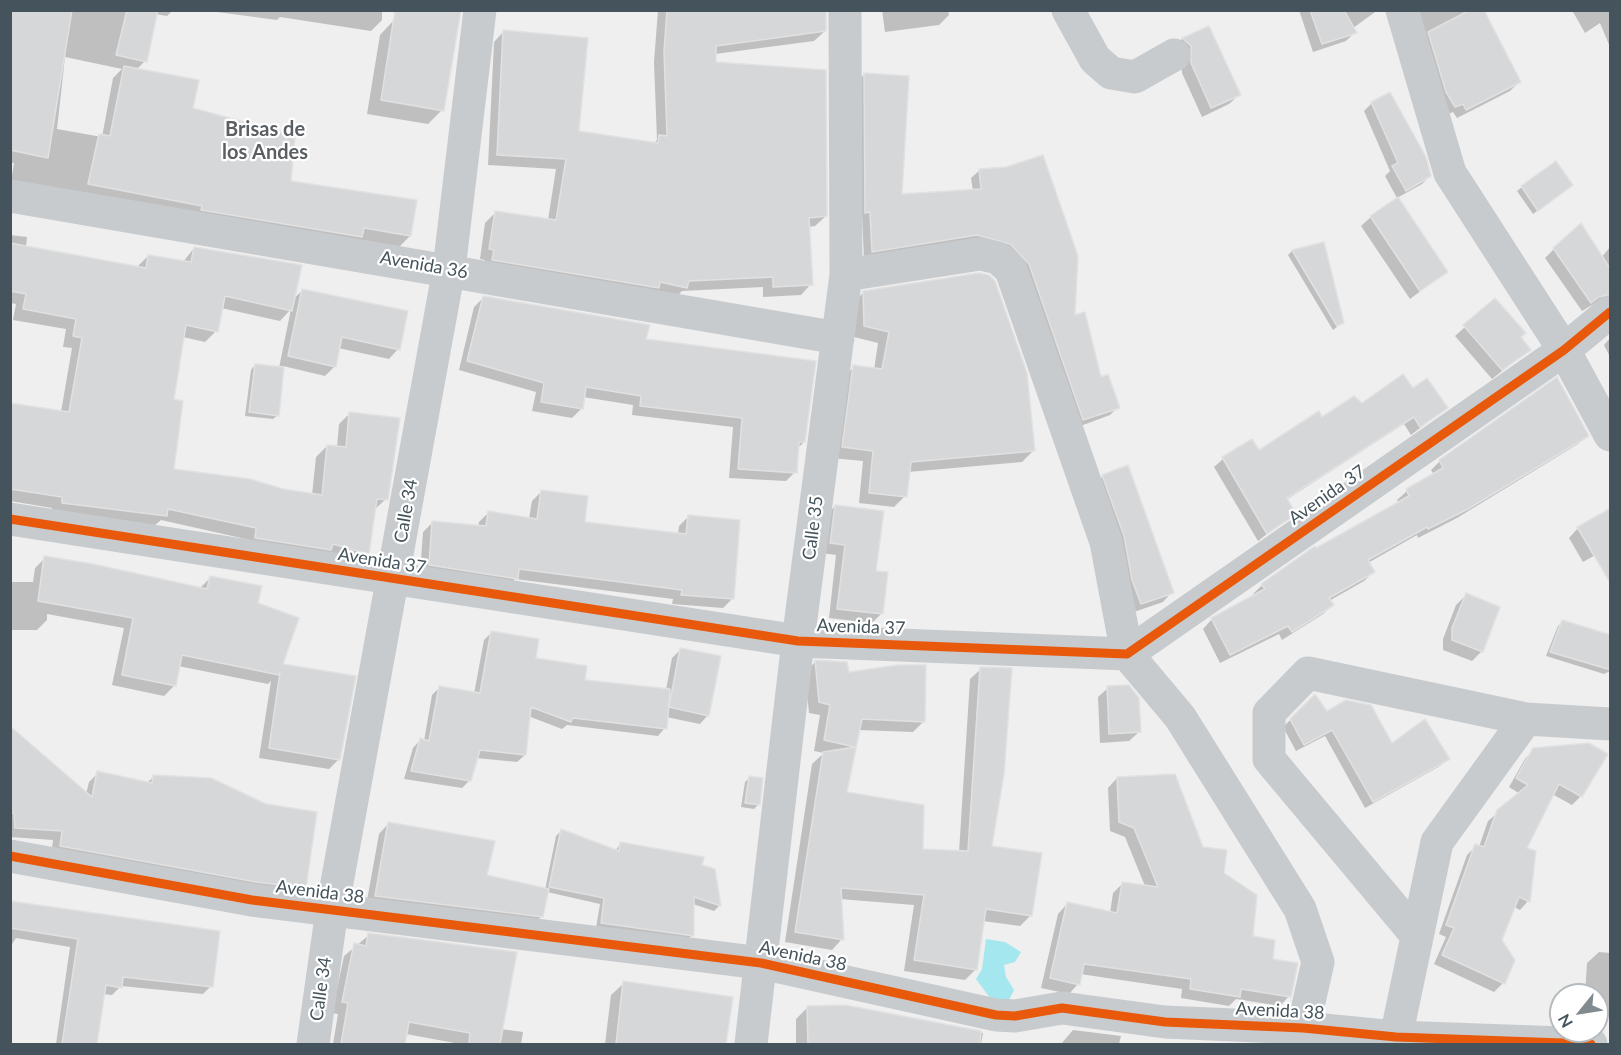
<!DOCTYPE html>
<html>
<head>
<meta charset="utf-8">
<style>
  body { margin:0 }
  #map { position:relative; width:1621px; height:1055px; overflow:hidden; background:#f0efef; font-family:Lato,sans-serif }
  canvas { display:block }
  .frame { position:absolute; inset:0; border:12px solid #45545c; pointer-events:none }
  .north { position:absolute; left:1549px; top:983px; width:60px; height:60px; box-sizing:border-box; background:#fff; border:2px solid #b5bbbe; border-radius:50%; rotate:240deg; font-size:16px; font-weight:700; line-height:24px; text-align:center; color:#45545c }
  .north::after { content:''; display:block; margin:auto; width:21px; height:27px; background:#818a8f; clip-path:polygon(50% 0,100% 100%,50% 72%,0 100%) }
</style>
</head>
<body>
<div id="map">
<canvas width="1621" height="1055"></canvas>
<div class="frame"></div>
<div class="north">N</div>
</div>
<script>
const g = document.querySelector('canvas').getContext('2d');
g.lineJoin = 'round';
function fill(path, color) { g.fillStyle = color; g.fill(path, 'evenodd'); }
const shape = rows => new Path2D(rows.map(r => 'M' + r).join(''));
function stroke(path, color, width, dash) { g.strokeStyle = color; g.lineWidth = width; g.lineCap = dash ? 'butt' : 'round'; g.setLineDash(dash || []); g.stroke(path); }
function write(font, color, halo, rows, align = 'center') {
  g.font = font + ' Lato,sans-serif'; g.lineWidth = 4.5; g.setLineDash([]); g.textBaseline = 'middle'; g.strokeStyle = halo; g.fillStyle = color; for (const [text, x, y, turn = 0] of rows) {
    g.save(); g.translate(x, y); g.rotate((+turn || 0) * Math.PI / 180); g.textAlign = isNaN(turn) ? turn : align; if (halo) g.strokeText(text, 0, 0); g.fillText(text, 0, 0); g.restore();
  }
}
fill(shape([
  [986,939,1005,942,1021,952,1015,962,1004,965,1006,977,1014,990,1009,1000,993,1002,976,979,982,969]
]), '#a5e7ef');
fill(shape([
  [10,10,173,10,167,16,155,14,145,61,136,70,289,183,410,236,399,247,11,182,14,163,10,163],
  [65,57,122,69,113,78,102,137,57,129],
  [202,10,382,10,382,20,371,31,280,17,277,20],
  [658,10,825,10,825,31,814,41,715,54,715,63,826,216,815,226,808,227,811,284,801,295,763,297,763,287,682,291,675,298,482,270,485,260,480,259,485,223,495,213,548,220,556,169,488,165,494,42,504,31,577,133,653,144,657,140,654,62],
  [882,10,948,10,949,15,939,25,885,32],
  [1299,10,1378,10,1353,28,1355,32,1346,41,1313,52],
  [1409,10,1469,10,1519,82,1510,91,1457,118,1453,112,1446,115],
  [1572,10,1610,10,1610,47,1600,23,1585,33],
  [394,20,442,110,428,124,367,114,380,35],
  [1209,28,1239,95,1229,104,1202,117,1182,73,1181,56,1173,49,1182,39],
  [865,74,900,195,973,191,971,178,980,170,1073,317,1100,379,1118,407,1110,415,1075,428,1021,272,864,259,856,82],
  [1372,103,1430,176,1422,184,1397,198,1385,176,1390,171,1364,111],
  [1522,187,1566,190,1533,214,1517,191],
  [1371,217,1446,272,1410,299,1361,226],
  [10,235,27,237,26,247,136,268,148,256,183,262,194,248,292,300,303,290,398,349,389,359,338,348,335,366,325,376,283,366,278,415,273,419,245,416,251,370,255,365,279,368,291,309,280,321,221,308,216,331,205,342,183,337,172,401,173,471,312,495,316,457,327,446,337,447,339,424,350,413,386,499,374,510,368,553,357,564,161,520,154,526,52,513,52,508,10,501,10,404,61,412,72,348,63,347,66,329,13,320,16,304,10,303],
  [1323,244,1342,323,1333,330,1288,255,1292,251],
  [1610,247,1610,305,1597,302,1582,311,1545,258,1554,249,1601,258],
  [863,293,1033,451,1022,462,908,472,905,496,894,507,859,503,863,461,832,458,842,378,854,367,874,370,878,343,854,337,852,304],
  [483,298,644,340,804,442,797,449,795,472,786,481,729,478,733,427,632,415,633,405,583,397,581,409,572,418,532,411,536,392,459,370,474,307],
  [1495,300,1529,350,1492,379,1455,336],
  [1610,338,1610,357,1604,345],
  [1362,405,1446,408,1411,435,1404,424,1286,500,1294,513,1258,541,1214,467,1223,459,1258,452,1322,419],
  [1587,435,1578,444,1457,518,1418,538,1417,535,1368,563,1373,572,1364,581,1329,601,1332,605,1323,614,1282,640,1279,634,1220,663,1203,629,1212,619,1255,596,1253,594,1262,585,1316,550,1399,503,1397,500,1407,491,1434,475,1431,470,1440,461],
  [1103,476,1172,592,1163,602,1131,613,1094,486],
  [541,492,583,523,678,535,679,526,688,517,732,599,723,608,672,604,673,599,515,579,506,588,420,574,423,532,433,522,478,527,479,522,488,513,529,519,532,501],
  [835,506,875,572,881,614,872,623,829,618,836,555,821,553,826,516],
  [1578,528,1599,553,1583,562,1569,538],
  [45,558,200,588,210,578,257,604,281,666,339,759,329,769,259,758,271,681,268,684,178,666,174,686,164,696,112,685,124,628,47,614,47,620,37,630,10,630,10,582,33,582,35,568],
  [1466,595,1482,651,1472,661,1443,650,1443,639,1456,605],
  [1563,621,1610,637,1610,671,1604,674,1546,656,1558,626],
  [492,632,534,660,583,681,666,690,672,658,681,649,708,715,700,724,666,717,665,728,658,736,567,725,562,729,528,716,525,755,517,762,476,758,470,780,462,788,404,779,413,748,420,740,424,741,432,695,439,688,474,694,484,640],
  [815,662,847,673,924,721,913,732,859,730,845,793,921,850,959,852,970,679,981,669,991,847,1030,916,1020,926,983,921,976,969,965,980,904,971,914,905,840,899,842,939,832,950,785,942,812,764,824,753,814,751,820,715,809,713,805,673],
  [1108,688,1139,732,1129,741,1100,743,1098,697],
  [1315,696,1326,713,1392,745,1448,759,1440,766,1365,808,1325,736,1296,751,1283,727],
  [10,738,86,794,89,782,98,773,147,783,154,776,304,887,295,896,51,855,53,840,10,837],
  [1534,749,1581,796,1572,805,1552,794,1525,848,1528,901,1520,910,1514,907,1500,940,1503,983,1494,992,1434,964,1446,937,1439,934,1467,855,1476,846,1479,847,1488,821,1520,794,1509,787,1525,759],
  [750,777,759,804,754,809,741,807,745,782],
  [1117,778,1202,849,1223,873,1252,938,1271,960,1289,996,1280,1006,1236,999,1229,1006,1181,998,1182,989,1080,974,1078,984,1069,994,1041,988,1058,914,1067,904,1110,913,1113,893,1123,883,1145,886,1125,837,1110,831,1108,788],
  [388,824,485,877,545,890,556,836,561,831,615,851,621,843,714,870,719,906,714,911,693,904,692,935,687,941,596,928,600,904,547,892,542,916,532,926,366,906,379,834],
  [10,902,211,986,203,994,121,986,112,995,103,994,95,1044,56,1044,70,947,16,938,10,947],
  [369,935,501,1029,523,1032,521,1044,460,1044,406,1034,404,1044,333,1044,338,1014,332,1013,344,956],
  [1599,952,1610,953,1610,1013,1597,1012,1597,995,1585,995,1587,963],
  [624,983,731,998,724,1044,605,1044,611,995],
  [808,1007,937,1023,983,1033,981,1044,796,1044,796,1019],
  [1073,1030,1121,1036,1119,1044,1061,1044]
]), '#0003');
const building = shape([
  [10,10,72,10,48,158,10,150,10,10],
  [127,10,158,10,147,62,116,55,127,10],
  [395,10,461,10,444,111,381,100,395,10],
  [667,10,826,10,826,31,716,46,716,62,826,70,827,216,809,218,813,285,773,287,773,277,689,281,687,288,660,282,659,288,492,260,494,250,489,249,495,211,556,220,566,159,497,155,503,30,588,38,579,131,658,143,659,135,667,136,664,51,667,10],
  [1310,10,1344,10,1357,33,1322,44,1310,10],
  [1470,10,1484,10,1521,82,1466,110,1463,104,1455,107,1446,92,1428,32,1470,10],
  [1209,26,1241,95,1211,108,1191,63,1191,46,1182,38,1209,26],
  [124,66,199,80,193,108,295,136,291,181,417,200,411,236,364,228,362,237,201,210,202,206,88,184,99,134,110,136,124,66],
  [864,73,909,76,902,194,981,189,979,169,1006,167,1043,155,1078,256,1075,315,1085,312,1101,377,1108,374,1120,408,1083,420,1029,264,1010,244,977,235,872,252,870,212,865,213,864,73],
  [1390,92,1426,157,1431,176,1406,191,1392,166,1398,163,1371,102,1390,92],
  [1556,161,1573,185,1538,211,1521,186,1556,161],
  [1398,197,1448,272,1420,291,1370,216,1398,197],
  [1581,223,1611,270,1611,294,1599,297,1591,303,1553,248,1581,223],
  [1324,242,1344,323,1337,326,1292,250,1324,242],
  [10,243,146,268,148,255,191,262,194,247,302,265,292,311,225,296,218,332,186,325,174,399,183,401,174,469,250,479,283,489,322,495,327,445,346,447,349,412,400,418,388,500,377,499,369,554,333,544,331,550,255,538,256,528,168,509,167,516,62,503,62,497,10,489,10,403,69,412,82,338,73,336,76,319,23,309,26,294,10,291,10,243],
  [979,273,989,275,995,281,1027,373,1035,451,911,462,907,497,869,493,873,451,842,447,853,365,882,369,889,332,864,326,863,291,979,273],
  [302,289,408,311,400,350,342,337,336,367,288,356,302,289],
  [483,296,650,325,646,339,816,361,805,442,799,442,797,473,738,469,742,418,640,406,641,396,586,387,583,409,541,402,544,383,467,361,483,296],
  [1495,298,1526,333,1521,337,1531,350,1502,370,1463,325,1495,298],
  [255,364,284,367,279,416,249,412,255,364],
  [1403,374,1413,388,1427,378,1448,408,1420,427,1414,417,1287,498,1296,514,1267,534,1222,457,1252,439,1259,450,1319,411,1322,417,1354,396,1362,403,1403,374],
  [1557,377,1589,436,1468,509,1428,529,1427,527,1368,560,1375,572,1329,598,1334,605,1292,632,1288,626,1230,655,1211,618,1265,589,1261,584,1315,546,1316,548,1409,496,1406,489,1443,468,1439,460,1557,377],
  [1128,465,1174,593,1141,604,1132,580,1124,536,1102,475,1128,465],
  [541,490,588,496,585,522,686,534,688,515,740,520,734,599,681,595,682,590,519,569,518,579,429,565,432,521,486,526,488,511,537,519,541,490],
  [835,505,884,511,876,571,888,572,883,614,837,609,845,545,830,543,835,505],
  [1611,508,1611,584,1577,527,1611,508],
  [44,556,93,564,207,589,210,576,262,586,258,603,299,618,283,664,356,676,340,760,269,748,280,672,279,675,182,655,176,686,122,675,133,618,38,601,44,556],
  [1466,593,1500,607,1483,652,1452,640,1452,628,1466,593],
  [1562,620,1611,635,1611,670,1550,652,1562,620],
  [491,631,539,639,536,658,587,666,585,680,670,689,667,729,573,718,571,722,531,707,526,755,480,750,471,781,411,771,420,738,429,741,439,686,480,693,491,631],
  [680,648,721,656,709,716,669,707,680,648],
  [815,660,847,662,849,672,898,665,926,665,925,722,862,719,847,792,924,805,923,849,968,851,980,667,1012,668,1004,774,992,846,1042,853,1032,916,986,909,977,970,914,960,924,895,841,888,844,940,795,932,823,752,855,747,824,740,830,705,819,702,815,660],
  [1129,685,1139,698,1141,732,1109,734,1107,686,1129,685],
  [1315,694,1327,711,1346,700,1371,705,1392,743,1425,719,1450,759,1373,802,1332,730,1304,745,1290,719,1315,694],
  [10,726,92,797,97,771,152,783,153,775,211,778,266,804,317,812,306,888,256,882,60,846,62,831,15,828,14,813,10,813,10,726],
  [1589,743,1608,754,1582,797,1559,784,1527,848,1536,851,1530,902,1519,897,1502,940,1515,960,1505,984,1442,955,1454,928,1446,925,1475,844,1484,847,1497,810,1528,785,1516,778,1533,748,1589,743],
  [1175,774,1203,847,1227,850,1224,873,1257,895,1253,936,1275,940,1273,959,1298,963,1291,997,1241,989,1240,997,1190,989,1191,979,1084,964,1080,985,1050,978,1067,902,1117,913,1122,882,1158,887,1134,828,1119,822,1117,777,1175,774],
  [749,776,763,778,760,805,745,803,749,776],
  [388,822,495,841,487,875,549,889,543,917,375,896,388,822],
  [561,829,619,851,620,842,704,857,702,865,715,869,721,906,694,897,694,936,601,923,604,898,549,887,561,829],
  [10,901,220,931,213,987,123,977,122,988,106,985,97,1044,62,1044,78,939,10,928,10,901],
  [368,933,517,952,500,1044,469,1044,470,1033,409,1022,405,1044,341,1044,348,1003,342,1002,354,943,366,946,368,933],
  [623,981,733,997,726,1044,616,1044,623,981],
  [845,1005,981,1031,980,1044,808,1044,807,1006,845,1005]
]);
fill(building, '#d6d7d8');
stroke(building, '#e1e1e2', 1.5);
stroke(shape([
  [1068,10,1095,59,1111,73,1135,77,1174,55],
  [1402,10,1450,173,1564,350,1610,435],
  [10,196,838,338],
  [846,275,980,254,998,258,1011,270,1106,542,1127,654,1180,717,1300,909,1318,962,1303,1028,1309,1044],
  [10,519,798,641,1127,654,1564,350,1610,312],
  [10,856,252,900,761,963,996,1015,1015,1016,1062,1008,1165,1022,1303,1028,1396,1037,1591,1044],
  [1417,936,1269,759,1269,713,1308,673,1526,719],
  [1396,1037,1437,842,1526,719,1610,724],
  [313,1044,332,910,449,269,480,10],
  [751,1044,798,641,846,275,845,10]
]), '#c8cbce', 33);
stroke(shape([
  [10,519,798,641,1127,654,1564,350,1610,312],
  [10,856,252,900,761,963,996,1015,1015,1016,1062,1008,1165,1022,1303,1028,1396,1037,1591,1044]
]), '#e8590c', 9);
write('18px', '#45545c', '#fff', [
  ["Avenida 36",424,265,10],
  ["Avenida 37",1327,495,-35],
  ["Calle 34",406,511,-80],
  ["Calle 35",813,528,-83],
  ["Avenida 37",382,561,9],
  ["Avenida 37",861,627,2],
  ["Avenida 38",320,892,7],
  ["Avenida 38",803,956,12],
  ["Calle 34",321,989,-82],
  ["Avenida 38",1280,1011,3]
]);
write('bold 20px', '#5a5f63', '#fff', [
  ["Brisas de",265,130],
  ["los Andes",265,153]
]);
</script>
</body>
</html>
